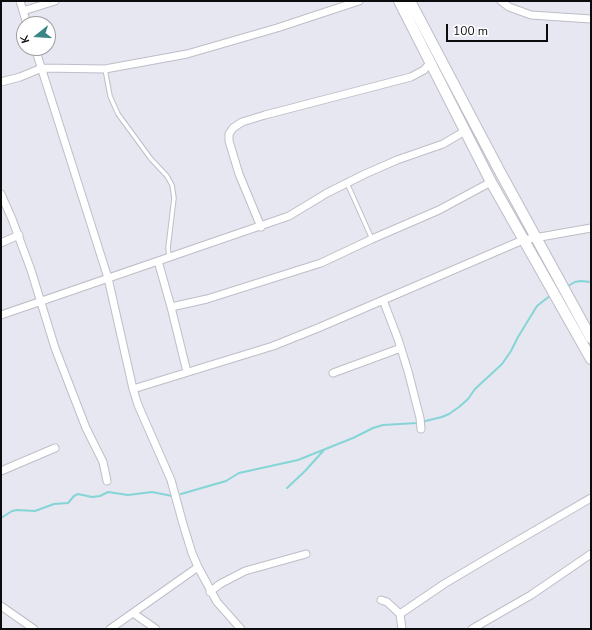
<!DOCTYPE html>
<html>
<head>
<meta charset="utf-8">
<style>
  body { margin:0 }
  #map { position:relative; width:592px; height:630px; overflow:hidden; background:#e6e7f1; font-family:"Nunito Sans",sans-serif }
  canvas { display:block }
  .frame { position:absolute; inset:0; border:2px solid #0c0c0f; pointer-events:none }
  .north { position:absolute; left:16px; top:16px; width:40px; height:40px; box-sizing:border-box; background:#fff; border:1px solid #9e9e9f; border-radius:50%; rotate:253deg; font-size:11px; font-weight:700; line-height:16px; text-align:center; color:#0c0c0f }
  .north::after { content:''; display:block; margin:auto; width:14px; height:18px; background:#3c8587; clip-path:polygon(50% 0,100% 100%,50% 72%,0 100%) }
  .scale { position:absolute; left:446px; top:24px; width:102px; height:18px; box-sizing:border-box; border:2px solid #0c0c0f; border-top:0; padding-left:5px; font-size:12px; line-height:14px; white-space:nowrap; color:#0c0c0f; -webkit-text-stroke:3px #fff; paint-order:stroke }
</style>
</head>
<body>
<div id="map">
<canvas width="592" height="630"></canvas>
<div class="frame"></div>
<div class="north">K</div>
<div class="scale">100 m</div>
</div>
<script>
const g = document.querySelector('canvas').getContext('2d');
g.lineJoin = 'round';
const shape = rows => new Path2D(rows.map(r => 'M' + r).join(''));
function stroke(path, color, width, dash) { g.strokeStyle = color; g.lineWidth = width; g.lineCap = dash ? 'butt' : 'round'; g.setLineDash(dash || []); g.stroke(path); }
stroke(shape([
  [566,287,575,282,581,281,591,282],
  [287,488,305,471,324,450],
  [181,494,226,481,239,473,298,460,353,438,373,428,383,425,417,423,442,417,449,414,459,407,468,399,475,389,502,364,511,351,518,337,537,306,551,295],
  [1,518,12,511,17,510,35,511,54,504,68,503,74,496,78,494,92,497,100,496,108,492,128,495,152,492,172,496]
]), '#85d5d6', 2);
const lane = shape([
  [105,69,110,96,118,114,151,159,167,176,172,185,174,198,168,248,169,257],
  [347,183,372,239]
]);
const street = shape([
  [20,1,27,24],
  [501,1,509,7,531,15,591,19],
  [23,11,55,1],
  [35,48,108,278,133,389,138,405,171,480,183,524,192,553,198,567,217,602,241,629],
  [1,82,20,77,42,68,105,69,187,54,277,28,359,1],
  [1,194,12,219,31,270,55,348,86,428,103,462,107,481],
  [261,227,239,174,229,141,229,134,233,128,242,122,265,115,411,77,424,70,431,62],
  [1,243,19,235],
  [158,261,171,307,187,372],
  [383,300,398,339,408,371,420,418,421,429],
  [171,307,207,299,321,263,372,239,439,210,491,182],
  [1,315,289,216,327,193,365,174,397,160,443,144,465,131],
  [333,373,401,348],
  [133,389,273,346,318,328,523,240,591,228],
  [1,471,55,448],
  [210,592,220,584,245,571,306,554],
  [381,600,387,602,400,614,402,629],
  [1,606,34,629],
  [133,613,156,629],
  [400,614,444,584,498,552,591,498],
  [110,629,198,567],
  [472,629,531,595,591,554]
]);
const secondary = shape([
  [399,1,491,182,591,359],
  [410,1,499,170,591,338]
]);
stroke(lane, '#bdbec7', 5.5);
stroke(street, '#bdbec7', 9);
stroke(secondary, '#bdbec7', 12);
stroke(lane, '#fff', 3.5);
stroke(street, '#fff', 7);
stroke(secondary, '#fff', 10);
</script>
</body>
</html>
